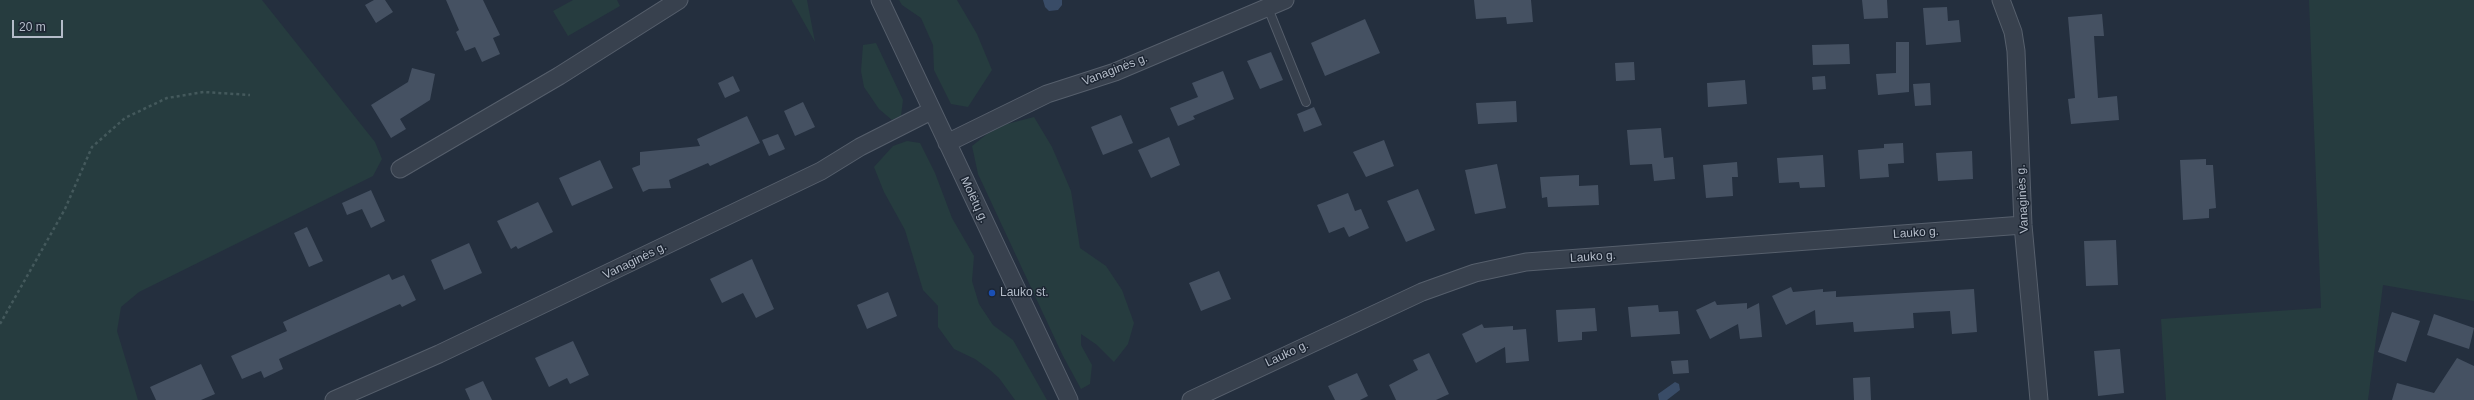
<!DOCTYPE html>
<html>
<head>
<meta charset="utf-8">
<style>
  body { margin:0 }
  #map { position:relative; width:2474px; height:400px; overflow:hidden; background:#242f3e; font-family:Arial,sans-serif }
  canvas { display:block }
  .scale { position:absolute; left:12px; top:20px; width:51px; height:18px; box-sizing:border-box; border:2px solid #b4bcc9; border-top:0; padding-left:5px; font-size:12px; line-height:14px; white-space:nowrap; color:#b4bcc9; -webkit-text-stroke:3px #1d2633; paint-order:stroke }
</style>
</head>
<body>
<div id="map">
<canvas width="2474" height="400"></canvas>
<div class="scale">20 m</div>
</div>
<script>
const g = document.querySelector('canvas').getContext('2d');
g.lineJoin = 'round';
function fill(path, color) { g.fillStyle = color; g.fill(path, 'evenodd'); }
const shape = rows => new Path2D(rows.map(r => 'M' + r).join(''));
function stroke(path, color, width, dash) { g.strokeStyle = color; g.lineWidth = width; g.lineCap = dash ? 'butt' : 'round'; g.setLineDash(dash || []); g.stroke(path); }
function write(font, color, halo, rows, align = 'center') {
  g.font = font + ' Arial,sans-serif'; g.lineWidth = 3; g.setLineDash([]); g.textBaseline = 'middle'; g.strokeStyle = halo; g.fillStyle = color; for (const [text, x, y, turn = 0] of rows) {
    g.save(); g.translate(x, y); g.rotate((+turn || 0) * Math.PI / 180); g.textAlign = isNaN(turn) ? turn : align; if (halo) g.strokeText(text, 0, 0); g.fillText(text, 0, 0); g.restore();
  }
}
fill(shape([
  [0,0,262,0,375,142,382,159,373,176,139,292,121,307,117,331,138,400,0,400],
  [573,0,617,0,620,6,568,36,553,11],
  [792,0,807,0,815,42,792,1],
  [899,0,957,0,977,34,992,70,968,107,951,104,934,70,933,45,921,18,902,5],
  [2309,0,2474,0,2474,301,2383,285,2368,400,2166,400,2161,319,2321,308],
  [876,43,903,100,901,116,892,120,879,109,864,87,861,71,863,45],
  [1034,117,1052,147,1071,191,1080,248,1106,266,1122,290,1134,323,1128,344,1114,362,1097,345,1081,334,1081,345,1092,365,1090,384,1081,389,1063,356,978,174,972,146,987,134,1007,124],
  [907,141,920,143,935,173,952,218,974,256,972,281,979,304,993,325,1013,340,1047,400,1015,400,999,378,990,370,975,359,954,349,938,327,938,306,923,290,905,230,884,192,874,167,893,146]
]), '#263c3f');
fill(shape([
  [1043,0,1062,0,1062,5,1058,10,1049,11,1045,7],
  [1675,382,1679,384,1680,390,1667,400,1659,400,1658,394]
]), '#394c67');
fill(shape([
  [374,0,385,0,393,12,376,23,365,5],
  [446,0,483,0,500,35,493,38,500,54,482,62,475,47,465,51,456,32,459,30],
  [1474,0,1531,0,1533,22,1507,24,1506,17,1476,19],
  [1862,0,1887,0,1888,18,1864,19],
  [1947,7,1948,21,1959,20,1961,42,1926,45,1923,8],
  [2102,14,2104,36,2094,36,2098,98,2117,96,2119,120,2071,124,2068,99,2075,98,2068,17],
  [1365,19,1380,53,1325,76,1311,43],
  [1896,42,1909,42,1909,92,1878,95,1876,74,1896,73],
  [1849,44,1850,64,1813,65,1812,45],
  [1271,52,1283,80,1260,89,1247,61],
  [1634,62,1635,80,1616,81,1615,63],
  [412,68,435,74,430,100,400,119,406,129,391,138,371,105,408,82],
  [1223,71,1234,99,1193,116,1195,119,1178,126,1170,108,1198,97,1192,83],
  [733,76,740,91,725,98,718,83],
  [1825,76,1826,89,1813,90,1812,77],
  [1745,80,1747,104,1708,107,1707,83],
  [1930,83,1931,105,1915,106,1913,84],
  [1516,101,1517,122,1478,124,1476,103],
  [803,102,815,127,795,136,784,111],
  [1314,107,1322,125,1304,132,1297,114],
  [1121,115,1133,143,1103,155,1091,127],
  [747,116,760,143,710,166,708,163,669,180,671,188,649,189,643,192,632,168,640,165,640,152,700,146,697,139],
  [1661,128,1664,158,1673,157,1675,179,1654,181,1652,164,1630,165,1627,130],
  [778,134,785,149,769,156,762,140],
  [1169,137,1180,165,1151,178,1138,150],
  [1384,140,1394,166,1366,177,1353,152],
  [1903,143,1904,163,1888,164,1889,177,1860,179,1858,150,1884,148,1884,144],
  [1972,151,1973,179,1938,181,1936,153],
  [1823,155,1825,187,1800,188,1799,182,1779,183,1777,158],
  [2206,159,2206,165,2213,165,2216,208,2209,209,2209,218,2183,220,2180,160],
  [600,160,613,188,572,206,559,178],
  [1737,162,1738,177,1732,177,1733,196,1706,198,1703,165],
  [1497,164,1506,208,1475,214,1465,170],
  [1579,175,1579,186,1598,185,1599,205,1548,207,1547,197,1542,198,1540,177],
  [1418,189,1435,230,1406,242,1387,201],
  [371,190,385,221,371,228,362,209,347,215,342,203],
  [1348,193,1355,211,1361,209,1369,228,1349,237,1344,227,1329,233,1317,205],
  [538,202,553,232,518,249,516,246,511,249,497,221],
  [307,227,323,261,309,267,294,233],
  [2116,240,2118,285,2086,286,2084,241],
  [469,243,482,273,444,290,431,260],
  [752,259,774,309,756,318,743,293,722,303,710,279],
  [1219,271,1231,299,1201,311,1189,283],
  [389,274,392,280,404,275,416,300,402,307,400,304,279,359,283,369,264,378,261,371,242,379,231,356,287,331,283,322],
  [1791,287,1793,292,1823,289,1823,292,1836,291,1836,297,1974,289,1977,332,1952,334,1950,311,1913,313,1914,328,1854,332,1853,322,1816,325,1815,310,1786,325,1772,296],
  [888,292,897,316,867,329,857,305],
  [1715,301,1717,305,1747,303,1747,309,1759,303,1762,337,1740,339,1738,324,1710,339,1696,310],
  [1658,305,1659,312,1678,311,1680,334,1631,337,1628,307],
  [1595,308,1597,331,1582,332,1582,340,1558,342,1556,310],
  [2392,312,2420,321,2406,362,2378,352],
  [2434,314,2474,328,2469,349,2427,335],
  [1482,324,1484,328,1513,326,1513,330,1526,329,1529,361,1506,363,1505,347,1476,363,1462,334],
  [573,341,589,375,570,384,567,378,549,387,535,358],
  [2120,349,2124,393,2098,396,2094,351],
  [1429,353,1449,394,1436,400,1396,400,1389,385,1418,370,1413,360],
  [2457,358,2474,366,2474,400,2392,400,2397,383,2434,393],
  [1688,360,1689,373,1673,374,1671,361],
  [201,364,215,394,201,400,156,400,150,387],
  [1357,373,1368,396,1360,400,1335,400,1328,386],
  [1870,377,1871,400,1854,400,1853,378],
  [483,381,492,400,470,400,465,389]
]), '#455162');
const service = shape([
  [1268,8,1306,102]
]);
const minor = shape([
  [880,0,1069,400],
  [2001,0,2013,32,2016,51,2023,225,2039,400],
  [947,143,1047,94,1115,72,1285,0],
  [400,169,559,76,679,0],
  [334,400,439,354,821,171,860,147,931,111],
  [1191,400,1422,292,1475,273,1526,262,2023,225]
]);
stroke(service, '#565f6c', 10);
stroke(minor, '#565f6c', 19);
stroke(shape([
  [0,324,65,209,92,147,125,118,167,98,204,92,250,95]
]), '#44595c', 2.5, [3, 3]);
stroke(service, '#38414e', 8);
stroke(minor, '#38414e', 17);
for (const [x, y, r, color] of [
  [992,293,4,"#1a4fb4"]
]) { const dot = new Path2D(); dot.arc(x, y, r, 0, 2 * Math.PI); g.fillStyle = color; g.fill(dot); stroke(dot, '#1d2633', 1.5); }
write('12px', '#b4bcc9', '#1d2633', [
  ["Vanaginės g.",1115,70,-21],
  ["Vanaginės g.",2023,199,-93],
  ["Molėtų g.",974,200,65],
  ["Lauko g.",1916,233,-4],
  ["Lauko g.",1593,257,-4],
  ["Vanaginės g.",635,261,-26],
  ["Lauko g.",1287,354,-25]
]);
write('12px', '#b4bcc9', '#1d2633', [
  ["Lauko st.",1000,293]
], 'left');
</script>
</body>
</html>
